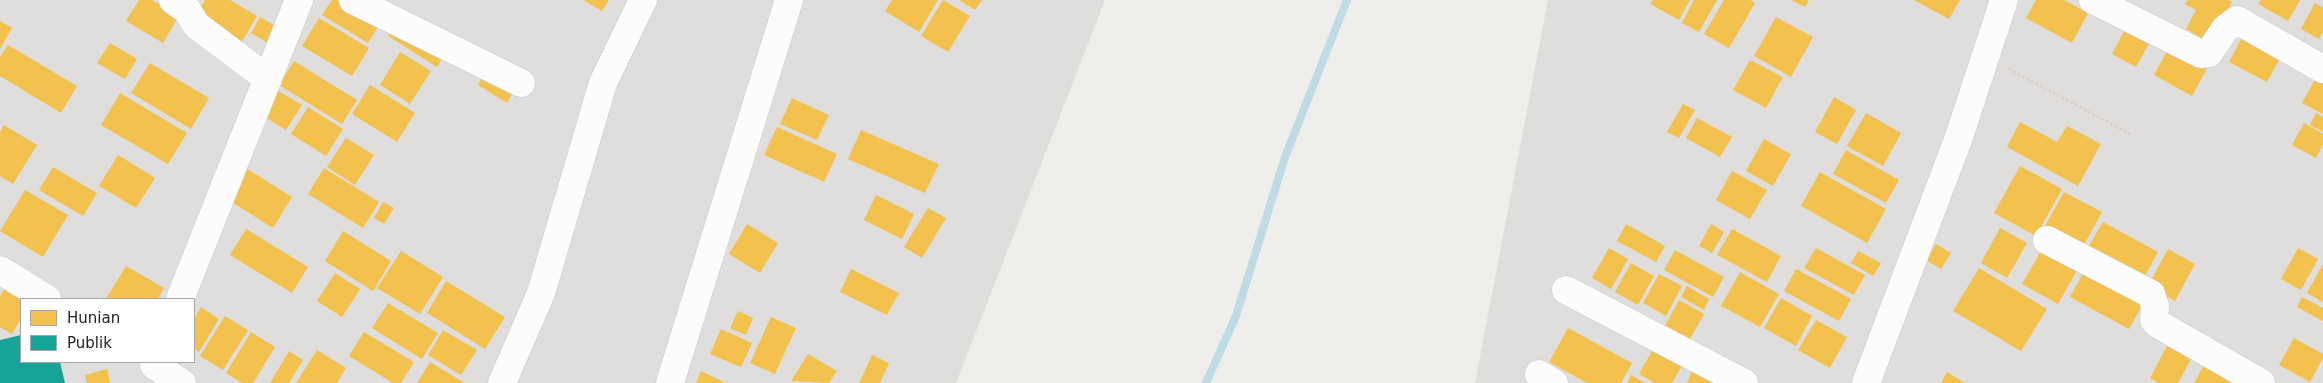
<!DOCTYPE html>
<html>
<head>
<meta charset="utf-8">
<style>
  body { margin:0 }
  #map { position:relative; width:2323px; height:383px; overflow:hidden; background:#f0eeeb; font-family:"DejaVu Sans",sans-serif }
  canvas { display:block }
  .legend { position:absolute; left:20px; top:298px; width:175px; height:65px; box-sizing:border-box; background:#fff; border:1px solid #a7a7a7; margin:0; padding:6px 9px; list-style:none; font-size:15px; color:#222 }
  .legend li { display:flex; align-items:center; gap:10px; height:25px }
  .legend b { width:25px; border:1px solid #a7a7a7 }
</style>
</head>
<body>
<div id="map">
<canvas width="2323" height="383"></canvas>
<ul class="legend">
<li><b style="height:14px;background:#f2c14e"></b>Hunian</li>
<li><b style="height:14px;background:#17a398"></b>Publik</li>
</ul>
</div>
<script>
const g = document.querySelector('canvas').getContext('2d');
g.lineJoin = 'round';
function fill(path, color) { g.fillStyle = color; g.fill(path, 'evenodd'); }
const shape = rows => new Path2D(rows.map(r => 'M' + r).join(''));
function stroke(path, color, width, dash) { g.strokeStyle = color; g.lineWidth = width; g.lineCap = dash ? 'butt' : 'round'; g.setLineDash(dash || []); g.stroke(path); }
fill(shape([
  [0,0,1105,0,956,383,0,383],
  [21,299,194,299,194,362,21,362],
  [1548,0,2323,0,2323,383,1475,383]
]), '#dfdedc');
fill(shape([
  [139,0,152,0,179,16,163,43,126,21],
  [205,0,230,0,257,16,240,45,195,17],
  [332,0,337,0,379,25,368,43,322,15],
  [583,0,609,0,602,11],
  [892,0,938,0,919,32,885,11],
  [943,0,970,16,948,52,921,36],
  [959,0,982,0,975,10],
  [1653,0,1690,0,1679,20,1650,4],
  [1694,0,1717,0,1699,32,1682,23],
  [1724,0,1750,0,1755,3,1729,48,1704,34],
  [1791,0,1809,0,1805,7],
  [1914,0,1960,0,1949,19],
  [2036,0,2064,0,2088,13,2072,43,2026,18],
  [2188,0,2228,0,2232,2,2210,43,2186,29,2196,10,2185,4],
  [2261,0,2300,0,2288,21,2258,4],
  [2315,3,2323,8,2323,32,2319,39,2301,29],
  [260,17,277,27,268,43,251,33],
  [1776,17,1813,37,1791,77,1754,56],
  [319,18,369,48,352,76,302,46],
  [2130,20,2155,33,2136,67,2112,54],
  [0,21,12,28,0,49],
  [395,24,444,55,437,67,388,36],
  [2245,32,2283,53,2267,82,2229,62],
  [2172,42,2210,63,2192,96,2154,75],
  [110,43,137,59,125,79,97,63],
  [8,45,77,86,61,113,0,76,0,57],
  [400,52,431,71,410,104,380,85],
  [1750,60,1783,77,1766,108,1733,90],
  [294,61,357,100,342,124,279,85],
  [150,63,209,98,191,129,131,93],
  [487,69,516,87,507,103,478,85],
  [2318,74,2323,77,2323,114,2302,103],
  [370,85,415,113,397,142,352,114],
  [275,89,302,105,286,130,260,114],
  [120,93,187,133,168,164,101,125],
  [1834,97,1856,110,1837,144,1815,132],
  [792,98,829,115,817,140,780,124],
  [1683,104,1695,110,1679,138,1667,132],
  [308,107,343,129,326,156,291,134],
  [1866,113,1901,133,1883,166,1847,146],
  [2316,113,2323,117,2323,132,2310,125],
  [1697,118,1732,137,1720,157,1686,138],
  [2020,122,2057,142,2067,126,2101,144,2078,186,2007,147],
  [2304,123,2323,134,2323,144,2316,158,2292,145],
  [4,125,37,145,13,184,0,176,0,132],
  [777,127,837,154,824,182,764,155],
  [861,130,939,164,925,193,848,159],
  [346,138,374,155,355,185,327,167],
  [1764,139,1791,154,1773,186,1746,171],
  [1846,150,1899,180,1886,203,1833,174],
  [118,155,155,178,136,208,99,186],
  [2020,166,2062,189,2036,236,1994,213],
  [53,167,97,193,83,216,39,190],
  [246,168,292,197,273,228,227,199],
  [324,168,379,202,363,228,308,194],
  [1732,171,1767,190,1750,219,1716,200],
  [1820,172,1886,209,1867,243,1801,206],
  [25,190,68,215,43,257,0,231],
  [2064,192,2102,212,2079,254,2041,233],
  [876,195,914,214,902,239,864,220],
  [383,202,394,208,384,224,374,218],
  [928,208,946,218,922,258,904,247],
  [2103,222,2158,252,2143,279,2087,249],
  [747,224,778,243,760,273,729,254],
  [1626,224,1665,246,1656,262,1617,241],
  [1711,224,1724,232,1712,253,1699,246],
  [2000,228,2027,243,2007,278,1981,263],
  [246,229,308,267,292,293,230,255],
  [1732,229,1781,256,1767,282,1717,255],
  [343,231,391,261,373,291,325,261],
  [1936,244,1951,253,1941,269,1926,260],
  [2045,244,2081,263,2058,304,2022,284],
  [1609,248,1628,259,1611,289,1592,278],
  [1816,248,1865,275,1854,295,1804,268],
  [2298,248,2318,259,2301,290,2281,279],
  [2168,249,2195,264,2175,301,2148,286],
  [1675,250,1724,277,1713,297,1664,270],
  [401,251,443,277,420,314,377,288],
  [1858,251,1881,263,1873,276,1851,263],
  [1631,263,1654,276,1638,305,1615,292],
  [2323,264,2323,302,2307,293],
  [126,266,164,288,158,299,106,299],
  [2087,266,2146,298,2129,329,2070,297],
  [1979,268,2047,309,2021,351,1953,311],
  [851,269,899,293,887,315,840,292],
  [1796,269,1851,299,1839,321,1784,291],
  [1740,272,1779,294,1760,327,1721,306],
  [335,273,360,289,342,317,317,301],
  [1659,274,1682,286,1666,316,1643,303],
  [446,281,505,317,485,349,427,313],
  [7,285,21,299,21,319,12,334,0,327,0,296],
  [1687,286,1709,299,1704,310,1681,297],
  [2302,297,2323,308,2323,321,2297,307],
  [1781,298,1812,316,1796,346,1764,328],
  [1679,300,1704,314,1690,339,1665,326],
  [388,303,438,333,422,359,372,328],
  [201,307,219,319,199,352,194,348,194,319],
  [738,311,753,318,746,335,730,328],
  [225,316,248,330,223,370,200,356],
  [771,317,796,328,775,374,750,363],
  [1816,320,1847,337,1830,368,1798,350],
  [1568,328,1632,363,1621,383,1587,383,1549,362],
  [721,329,752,343,741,367,710,354],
  [443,330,477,350,461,375,428,355],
  [251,332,275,347,253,383,242,383,226,373],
  [364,332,414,362,401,383,393,383,349,356],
  [2294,338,2323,354,2323,358,2310,382,2279,365],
  [1656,344,1685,360,1672,383,1655,383,1639,374],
  [2167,346,2191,359,2178,383,2159,383,2150,378],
  [317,350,346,368,337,383,296,383],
  [289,351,303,360,289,383,270,383],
  [808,354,837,371,829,383,791,381],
  [872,355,889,363,880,383,859,383],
  [2208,358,2238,374,2233,383,2194,383],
  [430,362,465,383,417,383],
  [107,369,110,383,87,383,85,375],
  [701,371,726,383,696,383],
  [1692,371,1719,383,1687,383],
  [1947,372,1965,383,1941,383],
  [1631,375,1645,383,1627,383]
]), '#f2c14e');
fill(shape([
  [21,335,21,362,60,362,65,383,0,383,0,340]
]), '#17a398');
stroke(shape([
  [1206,383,1236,316,1285,157,1347,0]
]), '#bfdbe3', 8);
const minor = shape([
  [173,0,187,10,196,25,268,79],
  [353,0,521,83],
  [2093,0,2201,54,2209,53,2225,29,2237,20,2323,69],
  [2047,240,2151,294,2155,306,2154,320,2158,324,2261,383],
  [0,270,47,299],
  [1566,290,1744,383],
  [180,299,299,0],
  [155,362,154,365,182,383],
  [1539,374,1554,383],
  [502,383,541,293,603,83,643,0],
  [670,383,789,0],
  [1866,383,1959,137,2004,0]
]);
stroke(minor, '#c9c8c7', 29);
stroke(shape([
  [2009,69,2132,135]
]), '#dccecd', 3, [2.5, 2.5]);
stroke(minor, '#fdfcfc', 28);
</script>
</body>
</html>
